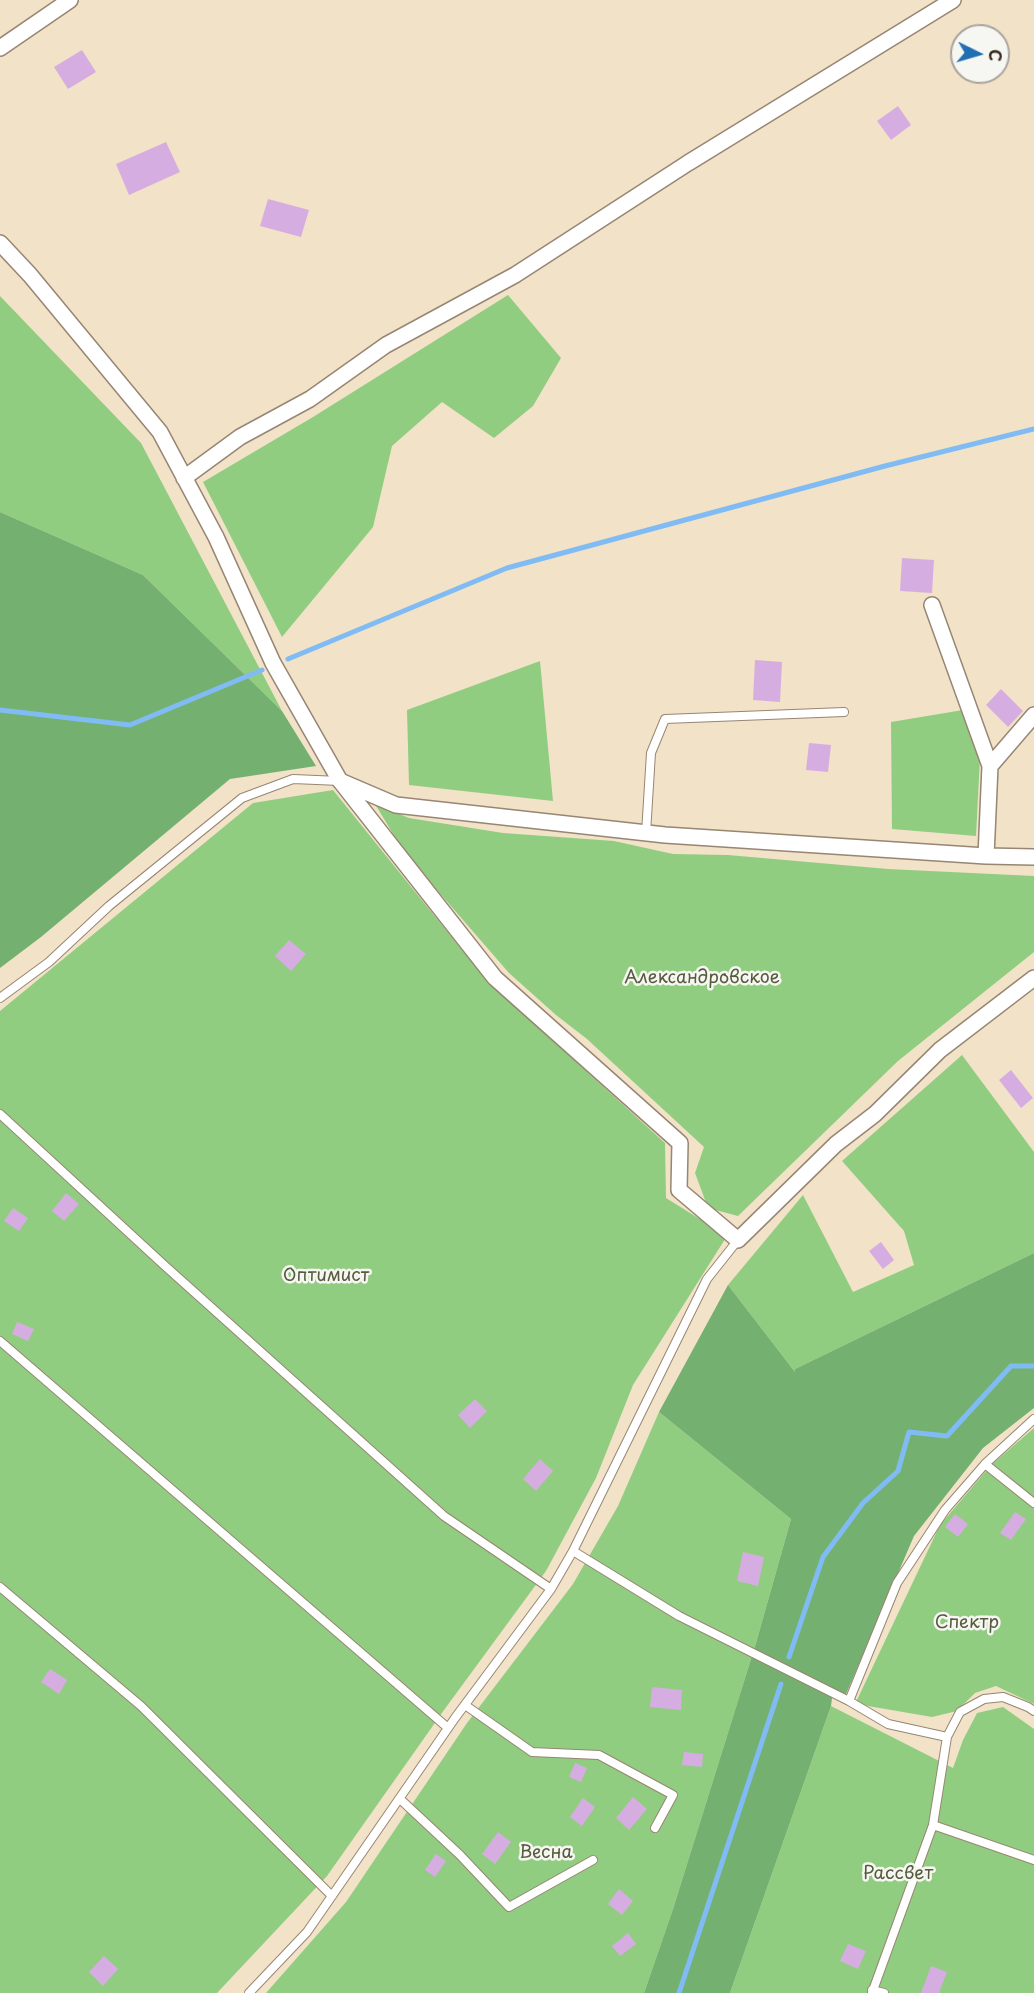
<!DOCTYPE html>
<html>
<head>
<meta charset="utf-8">
<style>
  body { margin:0 }
  #map { position:relative; width:1034px; height:1993px; overflow:hidden; background:#f2e2c8; font-family:"Playpen Sans",sans-serif }
  canvas { display:block }
  .north { position:absolute; left:950px; top:24px; width:60px; height:60px; box-sizing:border-box; background:#f6f6f2; border:2px solid #aba49d; border-radius:50%; rotate:95deg; font-size:16px; font-weight:700; line-height:24px; text-align:center; color:#3b2a1e }
  .north::after { content:''; display:block; margin:auto; width:21px; height:27px; background:#1f6fb2; clip-path:polygon(50% 0,100% 100%,50% 72%,0 100%) }
</style>
</head>
<body>
<div id="map">
<canvas width="1034" height="1993"></canvas>
<div class="north">С</div>
</div>
<script>
const g = document.querySelector('canvas').getContext('2d');
g.lineJoin = 'round';
function fill(path, color) { g.fillStyle = color; g.fill(path, 'evenodd'); }
const shape = rows => new Path2D(rows.map(r => 'M' + r).join(''));
function stroke(path, color, width, dash) { g.strokeStyle = color; g.lineWidth = width; g.lineCap = dash ? 'butt' : 'round'; g.setLineDash(dash || []); g.stroke(path); }
function write(font, color, halo, rows, align = 'center') {
  g.font = font + ' "Playpen Sans",sans-serif'; g.lineWidth = 5; g.setLineDash([]); g.textBaseline = 'middle'; g.strokeStyle = halo; g.fillStyle = color; for (const [text, x, y, turn = 0] of rows) {
    g.save(); g.translate(x, y); g.rotate((+turn || 0) * Math.PI / 180); g.textAlign = isNaN(turn) ? turn : align; if (halo) g.strokeText(text, 0, 0); g.fillText(text, 0, 0); g.restore();
  }
}
fill(shape([
  [508,295,561,358,533,406,494,438,442,402,392,446,373,527,282,637,203,482,313,417],
  [0,296,141,443,282,711,143,575,0,512],
  [540,661,553,801,409,785,407,710],
  [963,710,980,758,976,836,892,829,891,722],
  [333,790,487,981,665,1143,666,1198,727,1236,633,1385,596,1478,546,1571,444,1710,327,1876,217,1993,0,1993,0,1011,253,803],
  [375,804,409,818,503,833,614,841,673,854,728,855,888,869,1034,876,1034,952,898,1061,738,1216,708,1208,695,1173,704,1147,587,1039,556,1015,509,973,404,852],
  [962,1055,1034,1152,1034,1253,795,1369,795,1372,728,1285,803,1195,853,1292,914,1265,904,1231,842,1161],
  [659,1412,791,1519,756,1643,673,1909,644,1993,266,1993,346,1902,467,1723,573,1584,618,1506],
  [1034,1428,1034,1704,996,1686,975,1693,957,1711,932,1717,868,1706,856,1702,940,1525,991,1465],
  [831,1706,953,1768,963,1740,977,1713,1003,1707,1034,1729,1034,1993,730,1993]
]), '#91cd81');
fill(shape([
  [0,512,143,575,282,711,316,766,230,779,41,937,0,968],
  [1034,1253,1034,1408,983,1448,914,1536,846,1694,833,1690,831,1706,730,1993,644,1993,673,1909,756,1643,791,1519,659,1412,728,1285,795,1372,795,1369]
]), '#74b06f');
stroke(shape([
  [288,659,507,568,885,466,1034,429],
  [0,710,130,725,262,670],
  [789,1657,823,1557,863,1503,898,1471,909,1432,947,1436,1011,1366,1034,1366],
  [679,1993,781,1684]
]), '#80bcf3', 5);
fill(shape([
  [82,50,96,72,68,89,54,67],
  [898,106,911,125,891,140,877,121],
  [166,142,180,172,129,195,116,164],
  [268,199,309,210,301,237,260,226],
  [902,558,934,560,932,593,900,591],
  [755,660,782,662,780,702,753,700],
  [1001,689,1023,711,1008,727,986,705],
  [809,743,831,745,828,772,806,770],
  [289,940,306,954,291,971,275,956],
  [1011,1070,1033,1098,1021,1108,999,1080],
  [66,1193,79,1204,64,1221,52,1211],
  [13,1208,28,1218,19,1231,4,1221],
  [881,1242,894,1260,883,1269,869,1251],
  [17,1322,34,1329,28,1341,12,1334],
  [475,1399,487,1411,470,1428,458,1415],
  [540,1459,553,1471,536,1491,523,1479],
  [1015,1512,1026,1519,1011,1540,1000,1533],
  [955,1514,968,1524,958,1537,945,1527],
  [743,1552,764,1557,758,1586,737,1581],
  [50,1669,67,1680,59,1694,41,1682],
  [652,1687,682,1690,681,1710,650,1707],
  [684,1752,703,1754,702,1767,682,1765],
  [575,1763,587,1768,581,1782,569,1777],
  [633,1797,647,1809,629,1830,616,1818],
  [583,1798,595,1807,582,1826,570,1817],
  [498,1832,511,1842,495,1864,482,1854],
  [436,1854,446,1861,435,1877,425,1870],
  [619,1889,633,1901,622,1915,608,1904],
  [628,1933,636,1944,620,1956,612,1946],
  [848,1944,866,1951,858,1969,840,1961],
  [104,1956,118,1969,103,1986,89,1972],
  [931,1966,947,1972,939,1993,921,1993]
]), '#d6ade1');
const lane = shape([
  [646,833,651,753,665,719,844,712],
  [0,998,49,962,109,906,242,798,293,779,340,781],
  [0,1114,164,1265,444,1516,551,1589],
  [738,1240,707,1279,573,1551,679,1616,849,1701,888,1724,947,1737,933,1825,872,1993],
  [0,1341,448,1728],
  [1034,1419,985,1464,1034,1503],
  [0,1587,141,1706,332,1896],
  [849,1701,897,1583,945,1510,985,1464],
  [465,1705,532,1752,599,1755,673,1795,655,1828],
  [947,1737,960,1712,984,1699,1003,1697,1028,1707,1034,1711],
  [400,1799,460,1855,509,1907,593,1860],
  [933,1825,1034,1860],
  [872,1990,884,1993],
  [249,1993,307,1932,455,1718,551,1589,573,1551]
]);
const street = shape([
  [0,48,70,0],
  [0,243,30,275,160,432,216,537,273,663,340,781,396,805,665,835,986,856,1034,857],
  [184,478,240,437,310,399,386,345,515,275,688,163,953,0],
  [932,605,990,766,986,856],
  [990,766,1034,715],
  [341,782,495,978,680,1143,679,1190,738,1240,836,1144,875,1114,940,1050,1034,978]
]);
stroke(lane, '#968673', 10);
stroke(street, '#968673', 18);
stroke(lane, '#fff', 8);
stroke(street, '#fff', 15);
write('18px', '#555b3c', '#f6f6f2', [
  ["Александровское",702,978],
  ["Оптимист",326,1276],
  ["Спектр",967,1623],
  ["Весна",546,1853],
  ["Рассвет",898,1874]
]);
</script>
</body>
</html>
